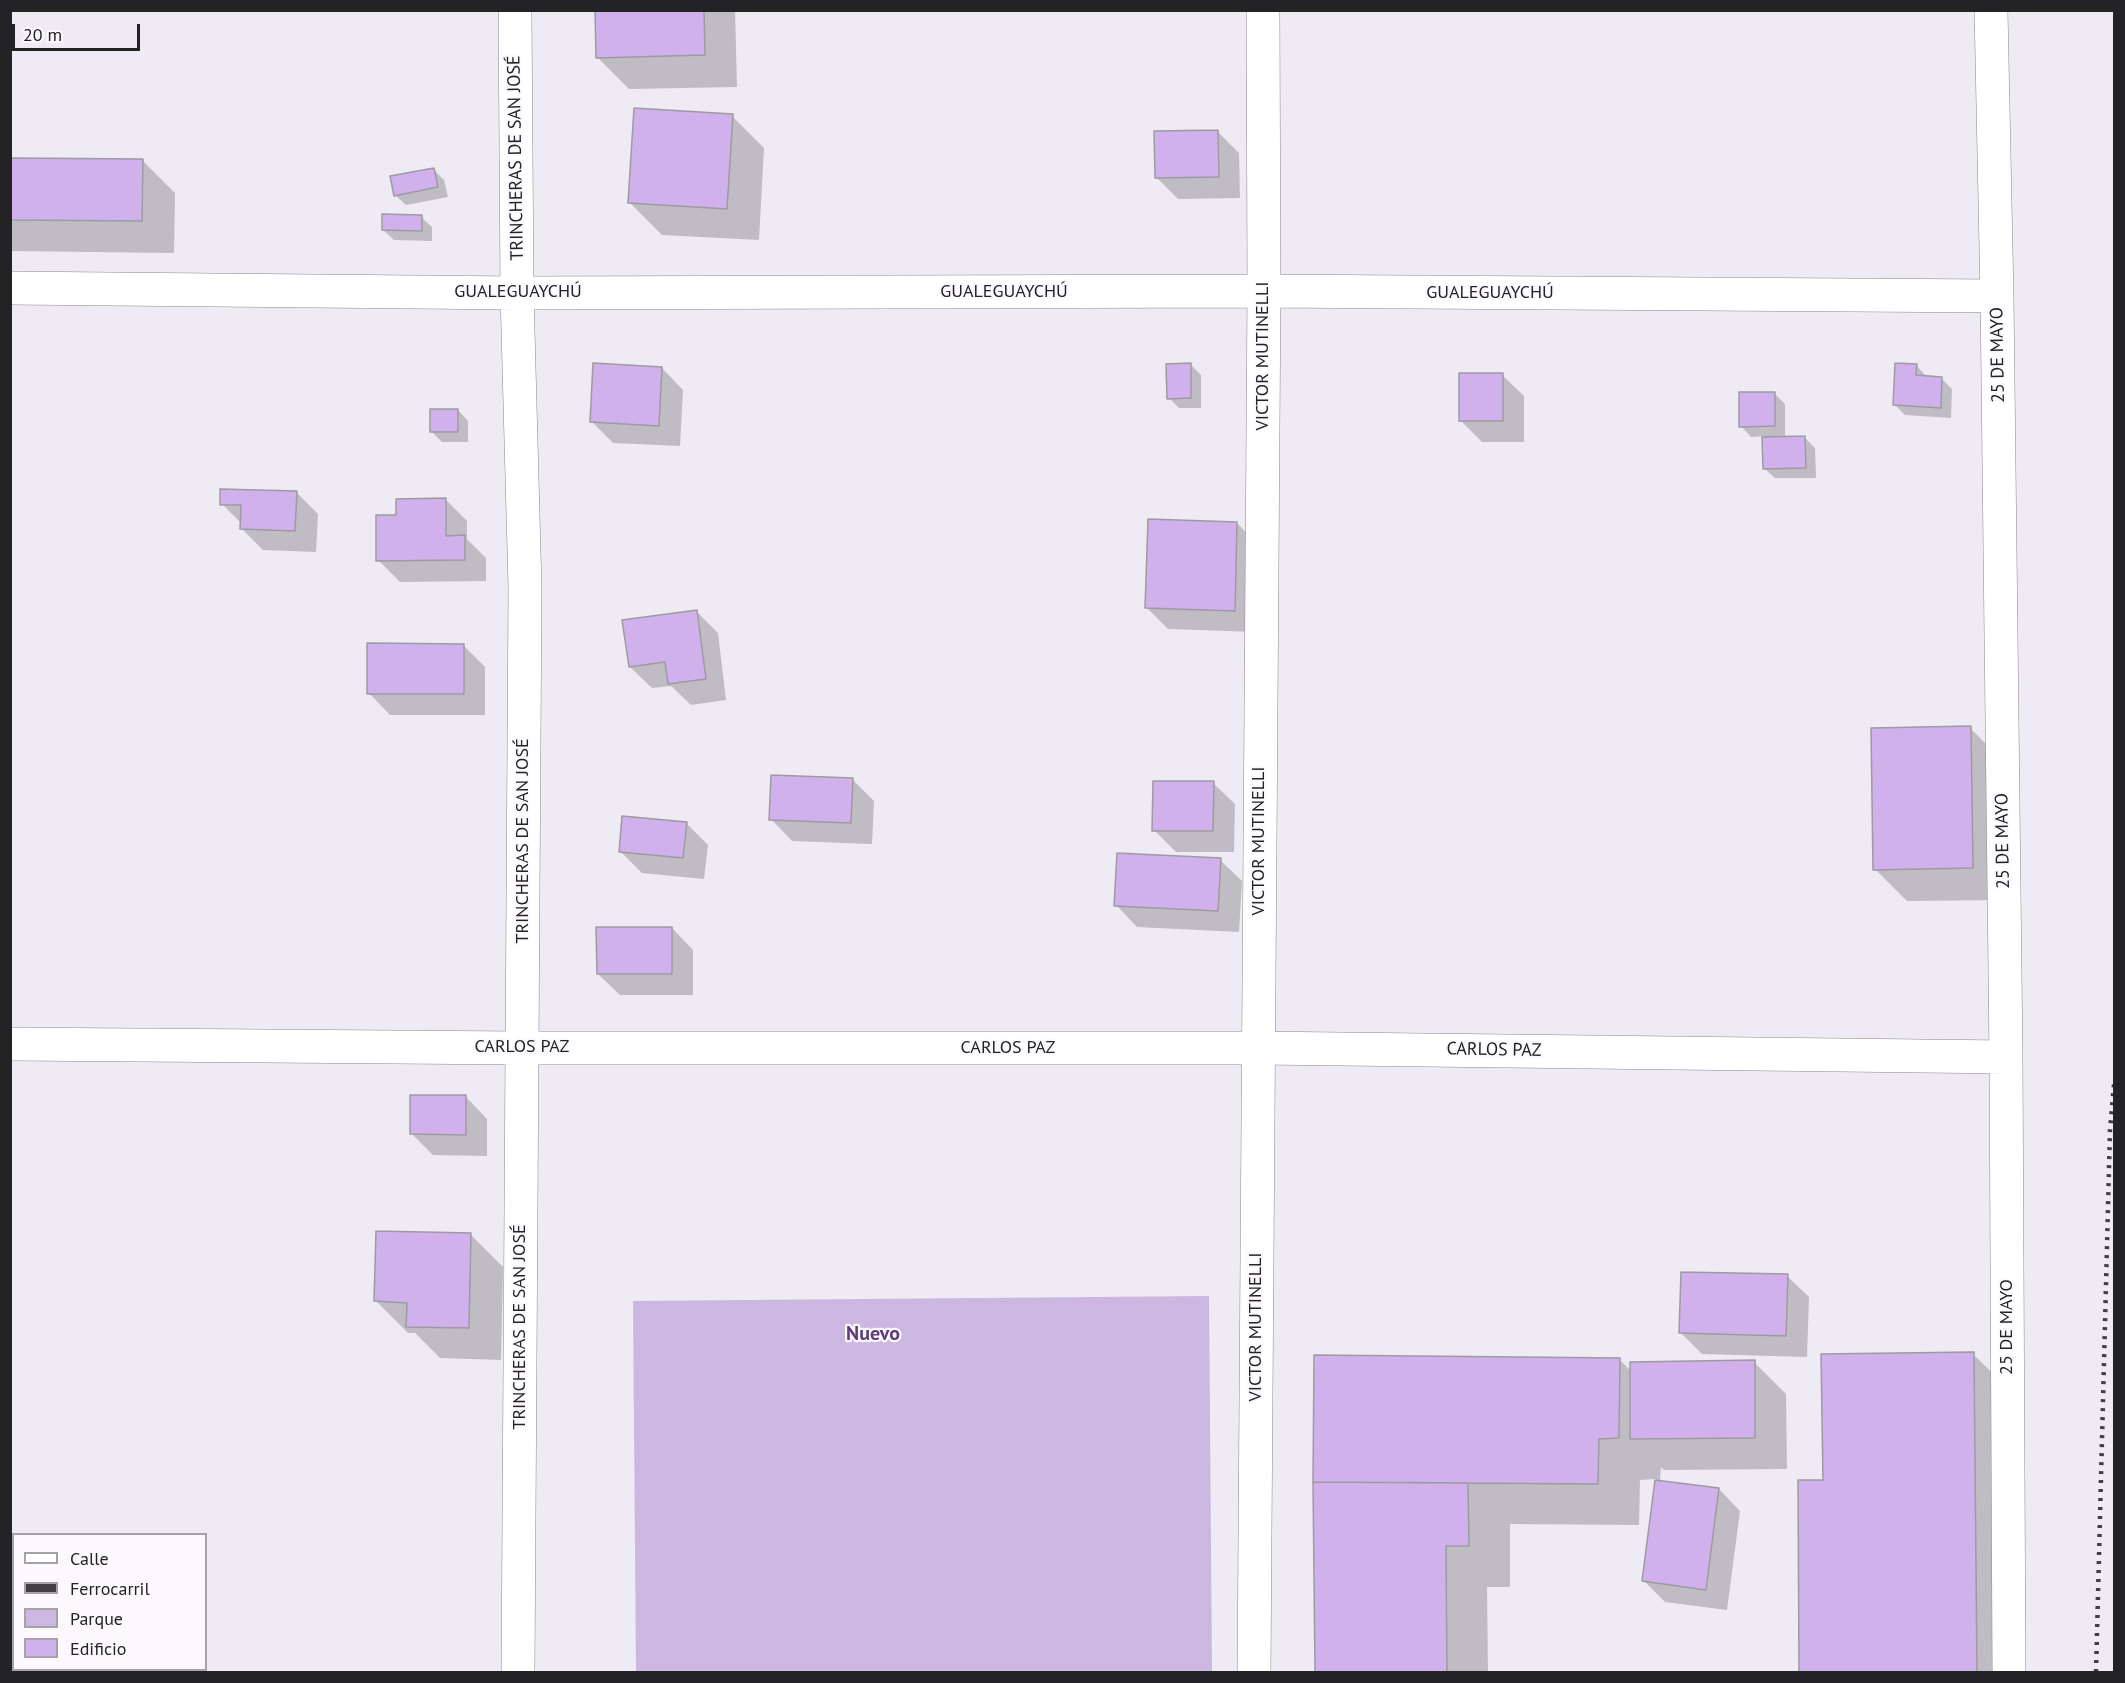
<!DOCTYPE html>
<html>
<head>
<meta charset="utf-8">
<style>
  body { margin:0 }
  #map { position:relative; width:2125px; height:1683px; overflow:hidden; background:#efebf4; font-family:"PT Sans",sans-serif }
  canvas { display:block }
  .frame { position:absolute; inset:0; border:12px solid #232225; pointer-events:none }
  .legend { position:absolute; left:12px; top:1533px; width:195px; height:138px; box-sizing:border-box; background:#fcf9fe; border:2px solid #a5a3a7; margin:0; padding:8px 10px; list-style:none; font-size:18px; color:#232225 }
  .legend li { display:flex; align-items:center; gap:12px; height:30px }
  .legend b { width:30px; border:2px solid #a5a3a7 }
  .scale { position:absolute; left:12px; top:24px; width:128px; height:27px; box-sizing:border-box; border:3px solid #232225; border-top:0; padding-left:8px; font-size:18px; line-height:21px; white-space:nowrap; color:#232225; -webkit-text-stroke:4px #fcf9fe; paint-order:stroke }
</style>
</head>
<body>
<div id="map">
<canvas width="2125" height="1683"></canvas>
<div class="frame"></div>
<ul class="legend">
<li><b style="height:8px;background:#fff"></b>Calle</li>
<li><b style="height:8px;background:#413f43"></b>Ferrocarril</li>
<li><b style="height:16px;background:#cbb7df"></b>Parque</li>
<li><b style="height:16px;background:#d0b1ec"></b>Edificio</li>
</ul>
<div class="scale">20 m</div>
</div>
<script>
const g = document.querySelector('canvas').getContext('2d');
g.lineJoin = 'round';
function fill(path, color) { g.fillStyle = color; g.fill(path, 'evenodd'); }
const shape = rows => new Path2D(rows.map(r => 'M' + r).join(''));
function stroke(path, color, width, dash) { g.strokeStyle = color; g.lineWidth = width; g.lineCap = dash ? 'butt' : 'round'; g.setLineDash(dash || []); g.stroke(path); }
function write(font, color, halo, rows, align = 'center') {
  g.font = font + ' "PT Sans",sans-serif'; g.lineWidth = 4.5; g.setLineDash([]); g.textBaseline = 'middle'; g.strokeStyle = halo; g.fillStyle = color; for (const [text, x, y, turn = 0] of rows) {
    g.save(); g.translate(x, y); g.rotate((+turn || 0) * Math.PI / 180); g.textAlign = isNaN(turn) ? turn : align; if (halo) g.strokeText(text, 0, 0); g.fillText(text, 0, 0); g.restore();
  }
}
fill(shape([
  [1209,1296,1212,1672,636,1672,633,1301]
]), '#cbb7df');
fill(shape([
  [596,10,735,10,737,87,629,89,597,57],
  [732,116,764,148,759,240,662,235,630,203],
  [1217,131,1239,153,1240,198,1178,199,1157,178],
  [10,159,143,161,175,193,174,253,10,251],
  [434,170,444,180,448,197,406,205,395,195],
  [421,217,432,227,432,241,394,240,383,230],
  [1190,364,1201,375,1201,408,1179,408,1169,398],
  [1916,365,1926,376,1941,378,1952,389,1951,418,1905,415,1895,405],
  [662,368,683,390,680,446,613,443,591,421],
  [1502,375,1524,396,1524,442,1482,442,1460,420],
  [1774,393,1785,404,1785,438,1805,438,1815,448,1816,478,1775,478,1764,468,1764,436,1751,437,1741,426],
  [458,410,468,421,468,442,442,442,431,431],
  [296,492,318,514,316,552,263,550,241,528,242,524,222,504],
  [445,499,467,521,467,539,486,558,486,581,400,582,378,560,397,516],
  [1237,523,1258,545,1256,632,1168,629,1147,608],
  [696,611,718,633,726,700,691,705,671,686,652,688,630,667],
  [463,645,485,667,485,715,390,715,369,693],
  [1970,728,2002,760,2004,900,1907,901,1875,869],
  [852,779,874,801,872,844,792,841,771,819],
  [1213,783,1235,804,1234,852,1176,852,1154,830],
  [686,823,708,845,704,879,642,873,620,851],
  [1220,860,1242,881,1239,932,1137,927,1116,905],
  [672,928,693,950,693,995,620,995,598,974],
  [466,1097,487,1119,487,1156,433,1155,412,1134],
  [471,1235,503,1267,501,1360,440,1358,415,1333,408,1333,376,1301],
  [1787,1276,1809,1297,1807,1357,1702,1354,1681,1333],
  [1973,1354,2015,1395,2018,1672,1801,1672,1799,1482,1824,1481],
  [1316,1357,1619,1359,1631,1371,1754,1362,1786,1394,1787,1469,1664,1470,1661,1467,1660,1482,1719,1489,1740,1511,1727,1610,1665,1602,1644,1581,1656,1479,1640,1480,1639,1525,1510,1524,1510,1587,1487,1587,1488,1672,1317,1672]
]), '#0003');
const building = shape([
  [595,10,704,10,705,55,596,58,595,10],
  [634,108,733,114,727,209,628,203,634,108],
  [1218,130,1219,177,1155,178,1154,131,1218,130],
  [10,158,143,159,142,221,10,220,10,158],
  [434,168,438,187,394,196,390,176,434,168],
  [382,214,422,215,422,231,382,230,382,214],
  [593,363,662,367,659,426,590,422,593,363],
  [1191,363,1191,398,1167,399,1166,364,1191,363],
  [1895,363,1917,364,1916,375,1942,377,1941,408,1893,405,1895,363],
  [1459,373,1503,373,1503,421,1459,421,1459,373],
  [1739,392,1775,392,1775,426,1739,427,1739,392],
  [430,409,458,409,458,432,430,432,430,409],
  [1805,436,1806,468,1763,469,1762,437,1805,436],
  [220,489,297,491,295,531,240,529,241,505,220,505,220,489],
  [446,498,446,536,465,535,465,560,376,561,376,515,396,515,396,499,446,498],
  [1148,519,1237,522,1235,611,1145,608,1148,519],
  [697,610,706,679,668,684,665,662,629,667,622,620,697,610],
  [367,643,464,644,464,694,367,694,367,643],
  [1971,726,1973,868,1873,870,1871,728,1971,726],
  [771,775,853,778,851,823,769,820,771,775],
  [1153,781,1214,781,1213,831,1152,831,1153,781],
  [622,816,687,822,683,858,619,852,622,816],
  [1117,853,1221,858,1218,911,1114,906,1117,853],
  [596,927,672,927,672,974,597,974,596,927],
  [410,1095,466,1095,466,1135,410,1134,410,1095],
  [376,1231,471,1233,469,1328,406,1327,407,1303,374,1301,376,1231],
  [1681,1272,1788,1274,1786,1336,1679,1333,1681,1272],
  [1974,1352,1977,1672,1799,1672,1798,1480,1823,1480,1821,1354,1974,1352],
  [1314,1355,1620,1358,1619,1438,1599,1439,1598,1484,1313,1482,1314,1355],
  [1755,1360,1755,1438,1630,1439,1630,1362,1755,1360],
  [1655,1480,1719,1488,1706,1590,1642,1581,1655,1480],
  [1313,1482,1468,1483,1469,1546,1446,1546,1447,1672,1315,1672,1313,1482]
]);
fill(building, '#d0b1ec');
stroke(building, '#9e9aa2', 1.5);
const street = shape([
  [515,10,517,293,525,588,518,1672],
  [1991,10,1997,296,2006,1057,2009,1672],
  [10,288,517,293,1264,291,1997,296],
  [10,1044,521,1048,1258,1048,2006,1057],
  [1254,1672,1264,291,1263,10]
]);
stroke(street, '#8a878e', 34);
stroke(street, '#fff', 33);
stroke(shape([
  [2096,1672,2110,1130,2114,1084]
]), '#413f43', 4.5, [3, 6]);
write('18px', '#232225', '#fcf9fe', [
  ["TRINCHERAS DE SAN JOSÉ",516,158,-91],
  ["GUALEGUAYCHÚ",518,292],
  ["GUALEGUAYCHÚ",1004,292],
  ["GUALEGUAYCHÚ",1490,293],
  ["25 DE MAYO",1998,355,-91],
  ["VICTOR MUTINELLI",1263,356,-90],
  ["TRINCHERAS DE SAN JOSÉ",523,841,-90],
  ["VICTOR MUTINELLI",1259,841,-90],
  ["25 DE MAYO",2003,841,-91],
  ["CARLOS PAZ",522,1047],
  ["CARLOS PAZ",1008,1048],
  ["CARLOS PAZ",1494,1050,1],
  ["TRINCHERAS DE SAN JOSÉ",520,1327,-90],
  ["VICTOR MUTINELLI",1256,1327,-90],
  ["25 DE MAYO",2007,1327,-90]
]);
write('bold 20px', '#5e3d78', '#fcf9fe', [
  ["Nuevo",873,1334]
]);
</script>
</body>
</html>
